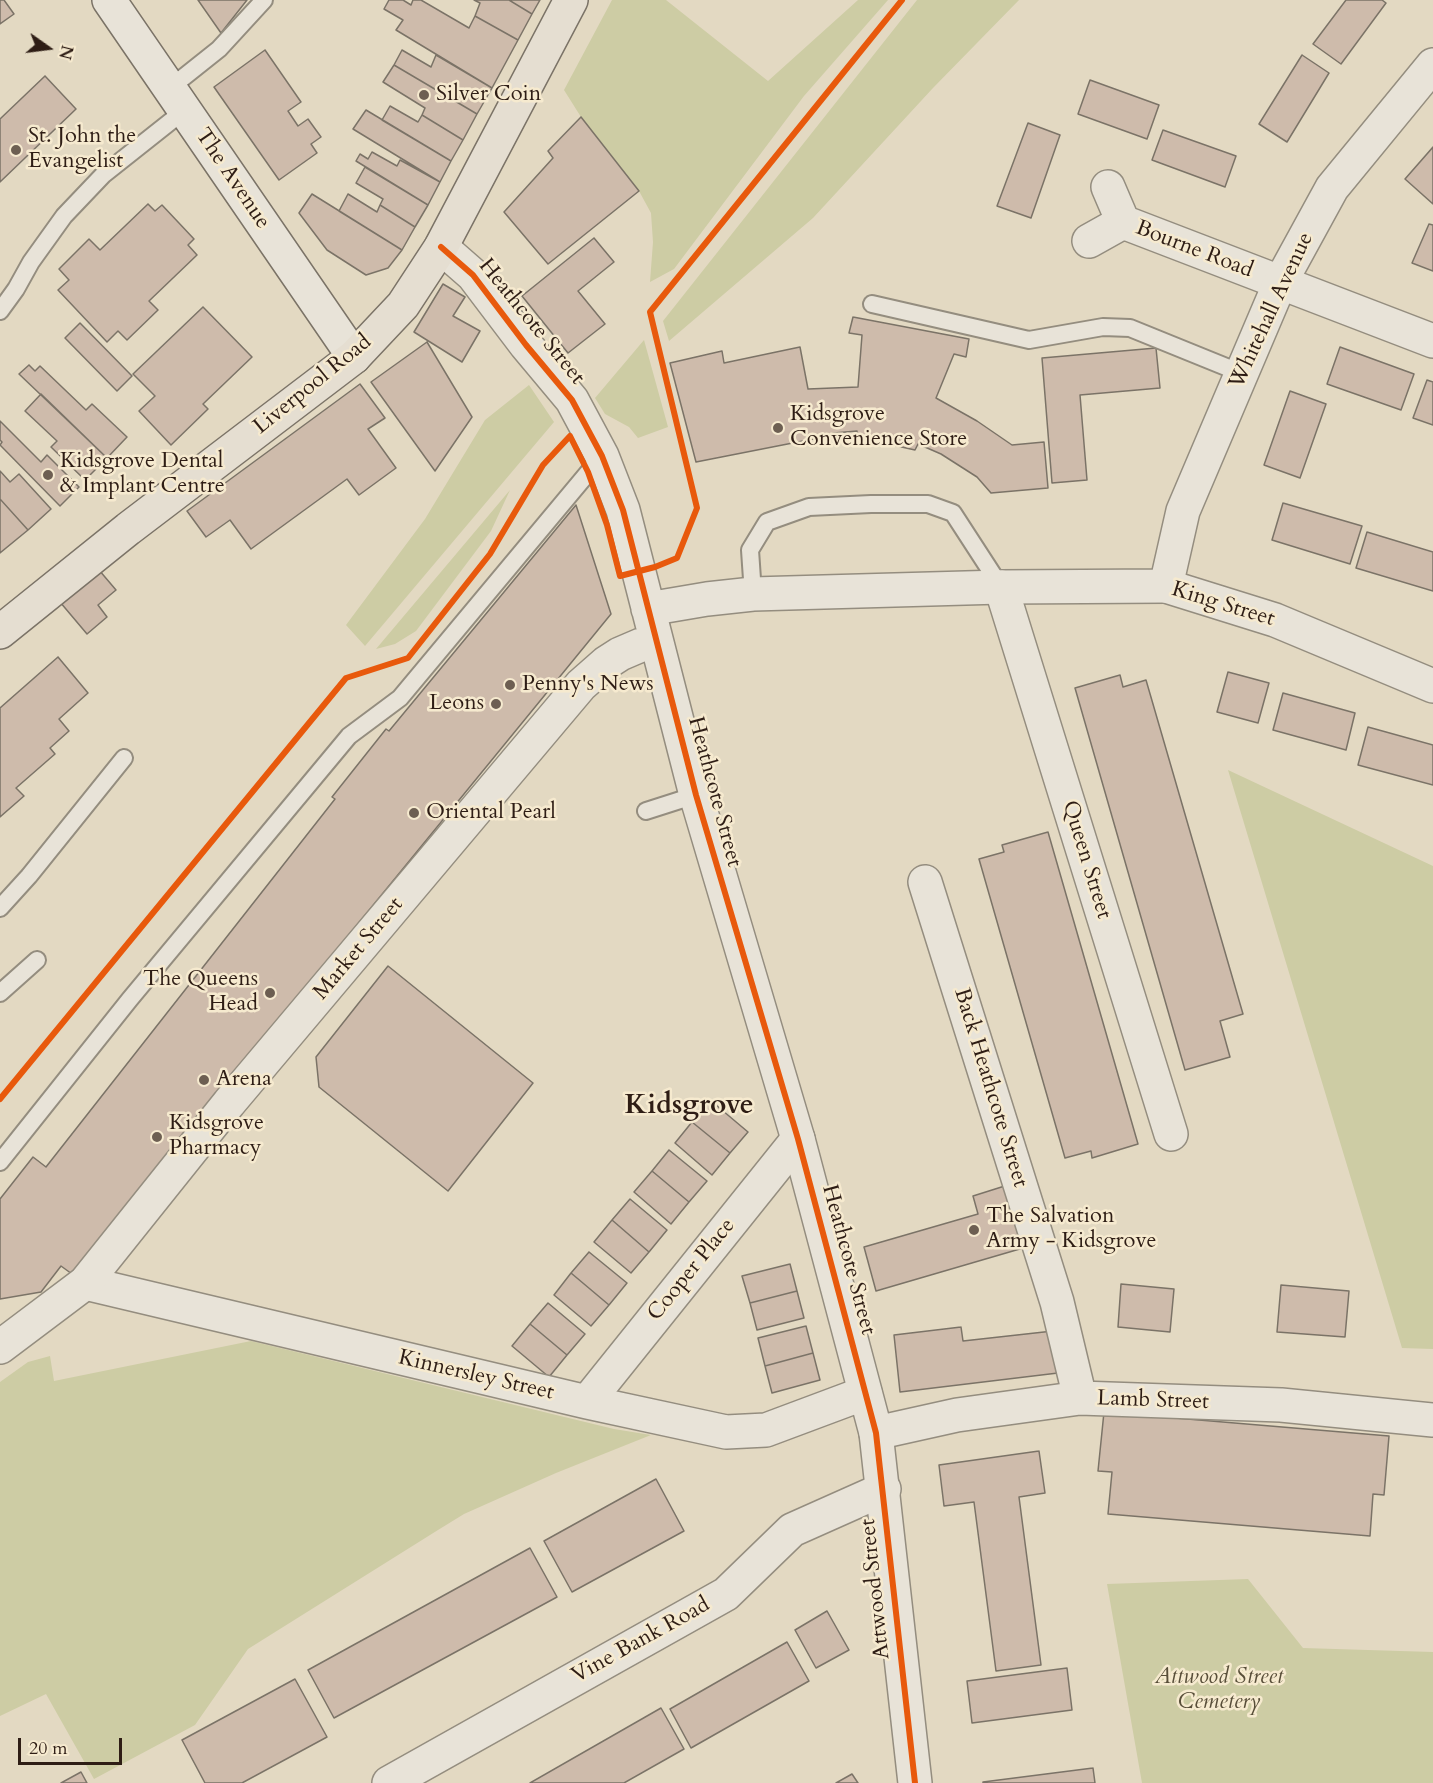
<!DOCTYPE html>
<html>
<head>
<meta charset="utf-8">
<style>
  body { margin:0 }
  #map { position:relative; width:1433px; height:1783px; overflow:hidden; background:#e3d9c2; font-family:Cardo,serif }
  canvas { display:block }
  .north { position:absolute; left:18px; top:18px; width:60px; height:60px; -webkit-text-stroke:4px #f6eacf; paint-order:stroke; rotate:104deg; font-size:16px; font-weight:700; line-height:24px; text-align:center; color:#2e1d15 }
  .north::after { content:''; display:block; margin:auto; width:21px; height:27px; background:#2e1d15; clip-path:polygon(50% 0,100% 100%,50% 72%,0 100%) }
  .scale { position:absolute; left:18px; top:1738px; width:104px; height:27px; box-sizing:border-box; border:3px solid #2e1d15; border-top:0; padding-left:8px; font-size:18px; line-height:21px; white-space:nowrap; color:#2e1d15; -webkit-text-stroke:4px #f6eacf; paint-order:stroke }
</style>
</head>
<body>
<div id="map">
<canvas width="1433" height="1783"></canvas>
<div class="north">N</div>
<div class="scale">20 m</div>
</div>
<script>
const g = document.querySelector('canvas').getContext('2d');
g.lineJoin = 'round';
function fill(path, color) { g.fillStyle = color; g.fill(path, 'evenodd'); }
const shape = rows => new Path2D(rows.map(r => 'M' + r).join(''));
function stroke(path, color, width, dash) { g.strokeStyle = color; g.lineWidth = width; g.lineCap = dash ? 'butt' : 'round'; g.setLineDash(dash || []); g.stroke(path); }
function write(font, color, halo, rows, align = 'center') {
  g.font = font + ' Cardo,serif'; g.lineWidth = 5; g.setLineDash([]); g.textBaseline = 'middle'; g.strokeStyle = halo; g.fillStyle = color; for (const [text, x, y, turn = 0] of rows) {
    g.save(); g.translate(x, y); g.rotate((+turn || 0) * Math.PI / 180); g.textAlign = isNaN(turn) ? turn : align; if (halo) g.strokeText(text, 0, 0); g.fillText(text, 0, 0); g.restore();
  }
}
fill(shape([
  [612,0,666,0,768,81,858,0,888,0,804,96,674,269,650,282,653,242,651,213,639,191,581,117,564,90],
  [917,0,1019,0,933,88,813,218,669,341,663,321],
  [644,340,668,427,638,438,629,427,605,414,595,398],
  [529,385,554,422,365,646,346,625,425,519,485,420],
  [510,490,491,531,416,631,395,644,376,649],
  [1228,770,1433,866,1433,1349,1402,1348],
  [251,1341,614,1429,651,1435,556,1473,464,1514,438,1530,248,1649,195,1725,94,1779,46,1694,0,1716,0,1382,28,1362,50,1356,54,1381],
  [1248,1579,1303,1648,1433,1652,1433,1783,1142,1783,1107,1584]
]), '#cdcca4');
const building = shape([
  [0,0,4,0,14,14,0,24,0,0],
  [198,0,247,0,221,33,198,0],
  [389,0,403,0,411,5,413,0,421,0,469,28,475,16,518,40,492,88,396,30,403,20,384,9,389,0],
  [474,0,509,0,532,14,518,40,475,16,480,3,474,0],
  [509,0,540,0,532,14,509,0],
  [1346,0,1382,0,1386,3,1341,64,1313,44,1346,0],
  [265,50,301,102,288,111,298,126,308,119,321,137,311,144,317,153,279,180,214,87,265,50],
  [402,50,431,67,436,55,492,88,477,114,394,65,402,50],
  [1302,55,1329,73,1287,142,1259,124,1302,55],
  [394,65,477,114,463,140,422,115,425,108,383,82,394,65],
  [45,76,76,109,0,182,0,119,45,76],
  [1090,80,1159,105,1147,139,1078,114,1090,80],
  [390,106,418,122,422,115,463,140,451,161,382,120,390,106],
  [366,110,451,161,440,182,353,129,366,110],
  [581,117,639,191,548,264,504,212,553,158,548,151,581,117],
  [1028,123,1060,135,1031,218,997,206,1028,123],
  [1163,130,1236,156,1225,187,1152,160,1163,130],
  [1433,147,1433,204,1405,179,1433,147],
  [372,152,397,166,400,160,440,182,428,205,356,161,360,154,368,159,372,152],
  [365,167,428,205,415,227,380,205,383,199,356,183,365,167],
  [312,194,402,250,388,268,366,275,327,250,299,213,312,194],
  [348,194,377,212,380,205,415,227,402,250,339,211,348,194],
  [148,204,155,211,162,205,194,239,188,245,197,255,149,301,158,310,127,340,118,331,107,342,58,290,69,280,59,269,89,239,100,250,148,204],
  [1429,224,1433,225,1433,271,1412,263,1429,224],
  [594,238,614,262,578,291,605,324,568,353,522,296,594,238],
  [443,284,465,297,453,316,480,331,462,362,414,332,443,284],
  [203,307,252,357,203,404,208,409,171,445,139,411,155,396,133,374,203,307],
  [853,317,969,339,966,357,954,354,936,398,977,421,1012,445,1044,442,1048,488,991,493,977,477,941,454,918,444,915,450,857,437,857,431,834,433,813,439,696,462,670,363,722,351,724,363,800,347,808,389,858,387,862,335,849,333,853,317],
  [80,323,132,376,117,391,65,338,80,323],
  [427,342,472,417,435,471,371,382,427,342],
  [1340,347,1414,374,1401,410,1327,384,1340,347],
  [1156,348,1160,388,1080,395,1087,480,1052,483,1042,358,1156,348],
  [29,365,35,371,40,366,86,410,92,404,127,437,107,458,19,374,29,365],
  [1427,380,1433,382,1433,425,1413,418,1427,380],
  [360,384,385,418,368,429,396,468,359,495,347,479,251,549,230,520,206,537,187,511,360,384],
  [1290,391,1326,404,1300,478,1264,465,1290,391],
  [41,394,107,458,85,480,51,447,57,441,25,411,41,394],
  [0,421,41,462,47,455,79,487,60,506,0,445,2,442,0,440,0,421],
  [0,471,10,482,19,474,51,509,28,530,0,499,0,471],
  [0,499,28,530,0,553,0,499],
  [1283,503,1362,526,1350,564,1272,540,1283,503],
  [576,505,611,614,72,1274,61,1266,41,1292,0,1299,0,1199,33,1157,46,1167,335,799,332,797,386,729,389,731,576,505],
  [1367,532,1433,552,1433,591,1356,568,1367,532],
  [99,570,116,590,98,605,107,617,87,634,60,602,99,570],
  [58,657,88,693,59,719,69,731,50,748,55,754,16,788,24,796,0,817,0,708,58,657],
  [1228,672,1269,683,1258,723,1217,712,1228,672],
  [1120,675,1123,687,1146,680,1243,1014,1220,1021,1230,1057,1185,1070,1075,688,1120,675],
  [1283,693,1355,713,1346,750,1273,730,1283,693],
  [1368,727,1433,745,1433,785,1358,765,1368,727],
  [1048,832,1138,1144,1092,1158,1091,1151,1065,1158,979,859,1004,852,1002,845,1048,832],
  [388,966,533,1083,448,1191,319,1087,316,1057,388,966],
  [710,1100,748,1132,730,1153,692,1122,710,1100],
  [692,1122,730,1153,712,1175,675,1143,692,1122],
  [669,1150,707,1181,689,1202,652,1171,669,1150],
  [652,1171,689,1202,671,1224,634,1192,652,1171],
  [1011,1184,1030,1246,876,1291,864,1247,978,1214,973,1196,1011,1184],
  [630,1199,667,1230,649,1252,612,1220,630,1199],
  [612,1220,649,1252,631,1273,594,1242,612,1220],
  [589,1252,627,1283,609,1305,571,1273,589,1252],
  [790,1264,797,1291,750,1303,742,1276,790,1264],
  [571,1273,609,1305,591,1326,554,1295,571,1273],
  [1121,1284,1174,1289,1170,1332,1118,1327,1121,1284],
  [1281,1285,1349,1291,1345,1337,1277,1332,1281,1285],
  [797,1291,804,1318,757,1330,750,1303,797,1291],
  [548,1303,585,1334,567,1355,530,1324,548,1303],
  [530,1324,567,1355,549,1377,512,1346,530,1324],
  [806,1326,813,1353,765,1366,758,1338,806,1326],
  [961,1327,963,1341,1053,1331,1058,1373,900,1392,894,1335,961,1327],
  [813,1353,820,1380,772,1393,765,1366,813,1353],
  [1104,1412,1389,1436,1384,1495,1373,1494,1370,1536,1108,1514,1112,1472,1098,1471,1104,1412],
  [1039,1451,1045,1493,1019,1497,1041,1665,996,1671,974,1502,944,1506,939,1465,1039,1451],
  [656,1479,684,1531,572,1592,544,1541,656,1479],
  [530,1548,557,1597,334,1718,308,1670,530,1548],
  [827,1611,849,1650,816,1668,795,1630,827,1611],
  [787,1642,809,1681,691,1748,670,1709,787,1642],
  [1067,1668,1072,1710,972,1723,967,1681,1067,1668],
  [295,1679,327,1737,242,1783,205,1783,182,1740,295,1679],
  [661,1708,684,1749,624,1783,530,1783,661,1708],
  [1093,1768,1095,1783,983,1783,983,1782,1093,1768],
  [81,1772,87,1783,61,1783,81,1772],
  [852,1774,858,1783,836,1783,852,1774]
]);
fill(building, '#cebbab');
stroke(building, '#7b7367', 1.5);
const service = shape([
  [170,88,219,49,264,0],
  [872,304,1029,340,1103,327,1130,328,1241,373],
  [0,311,16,289,31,262,64,216,103,175,185,110],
  [753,594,750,550,767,522,809,507,871,504,928,504,953,513,1001,587],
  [646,811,696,795],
  [0,908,29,876,124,758],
  [0,993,37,960],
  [0,1162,130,999,349,736,400,698,602,456]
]);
const minor = shape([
  [1123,222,1433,341],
  [1089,241,1123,222,1108,187],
  [1166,586,1275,620,1433,686],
  [1001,587,1171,1134],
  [925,882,1057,1302,1080,1398],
  [85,1283,587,1402,726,1432,766,1430,865,1393],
  [587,1402,798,1139],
  [876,1433,957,1415,1080,1398,1281,1405,1433,1420],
  [389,1783,726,1594,792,1530,884,1489]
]);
const tertiary = shape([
  [441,247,473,275,526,345,572,400,602,456,623,510,696,795,798,1139,876,1433,915,1783],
  [648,609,707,599,753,594,1001,587,1166,586,1183,511,1280,283,1332,188,1433,65],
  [0,1347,85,1283,229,1103,581,685,606,663,620,654,641,645,655,643]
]);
const secondary = shape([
  [109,0,354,357]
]);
const primary = shape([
  [0,632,128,529,354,357,403,305,441,247,571,0]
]);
stroke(service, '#948d7f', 20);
stroke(minor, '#948d7f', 36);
stroke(tertiary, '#948d7f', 36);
stroke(secondary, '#7b7367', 36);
stroke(primary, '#7b7367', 36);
stroke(service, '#e8e3d8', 16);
stroke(minor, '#e8e3d8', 33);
stroke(tertiary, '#e8e3d8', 33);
stroke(secondary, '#e8e3d8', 33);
stroke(primary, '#e5ded1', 33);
stroke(shape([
  [441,247,473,275,526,345,572,400,602,456,623,510,696,795,798,1139,876,1433,915,1783],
  [0,1099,346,678,408,658,490,554,543,465,570,436,588,472,607,525,620,576,655,567,677,558,697,508,650,312,902,0]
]), '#e8590c', 6);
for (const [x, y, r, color] of [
  [424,95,6,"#6d5f52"],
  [16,150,6,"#6d5f52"],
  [778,428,6,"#6d5f52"],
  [48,475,6,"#6d5f52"],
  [510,685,6,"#6d5f52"],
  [496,704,6,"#6d5f52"],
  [414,813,6,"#6d5f52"],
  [270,993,6,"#6d5f52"],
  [204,1080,6,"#6d5f52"],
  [157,1137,6,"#6d5f52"],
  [974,1230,6,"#6d5f52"]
]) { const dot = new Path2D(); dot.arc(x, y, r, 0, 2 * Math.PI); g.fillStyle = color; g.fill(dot); stroke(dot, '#f6eacf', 2); }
write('22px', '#2e1d15', '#f6eacf', [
  ["Silver Coin",436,95],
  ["St. John the",28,137],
  ["Evangelist",28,162],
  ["Kidsgrove",790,415],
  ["Convenience Store",790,440],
  ["Kidsgrove Dental",60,462],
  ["& Implant Centre",60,487],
  ["Penny's News",522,685],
  ["Leons",484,704,"right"],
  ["Oriental Pearl",426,813],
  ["The Queens",258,980,"right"],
  ["Head",258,1005,"right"],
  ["Arena",216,1080],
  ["Kidsgrove",169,1124],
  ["Pharmacy",169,1149],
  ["The Salvation",986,1217],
  ["Army - Kidsgrove",986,1242]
], 'left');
write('22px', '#2e1d15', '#f6eacf', [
  ["The Avenue",232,179,56],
  ["Bourne Road",1194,250,21],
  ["Whitehall Avenue",1272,311,-65],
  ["Heathcote Street",531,322,51],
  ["Liverpool Road",313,385,-39],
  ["King Street",1223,605,17],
  ["Heathcote Street",714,792,75],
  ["Queen Street",1086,860,73],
  ["Market Street",359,949,-50],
  ["Back Heathcote Street",990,1088,73],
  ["Heathcote Street",848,1260,75],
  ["Cooper Place",692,1270,-51],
  ["Kinnersley Street",476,1376,13],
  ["Lamb Street",1153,1401,2],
  ["Attwood Street",876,1589,-96],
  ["Vine Bank Road",641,1641,-29]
]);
write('italic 22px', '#584e39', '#f6eacf', [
  ["Attwood Street",1219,1678],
  ["Cemetery",1219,1703]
]);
write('bold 28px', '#2e1d15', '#f6eacf', [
  ["Kidsgrove",689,1107]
]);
</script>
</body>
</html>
